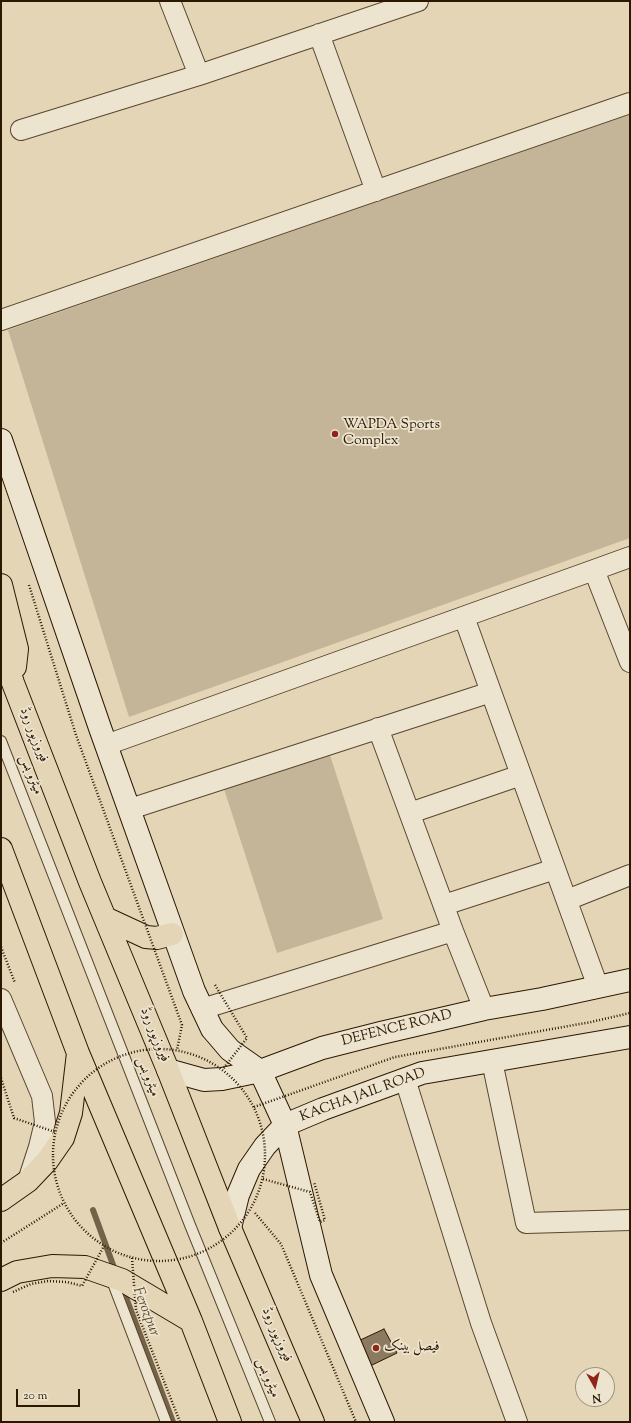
<!DOCTYPE html>
<html>
<head>
<meta charset="utf-8">
<style>
  body { margin:0 }
  #map { position:relative; width:631px; height:1423px; overflow:hidden; background:#e4d5b7; font-family:"Sorts Mill Goudy",serif }
  canvas { display:block }
  .frame { position:absolute; inset:0; border:2px solid #2b1800; pointer-events:none }
  .north { position:absolute; left:575px; top:1367px; width:40px; height:40px; box-sizing:border-box; background:#ede4d0; border:1px solid #9f927d; border-radius:50%; rotate:172deg; font-size:11px; font-weight:700; line-height:16px; text-align:center; color:#2b1800 }
  .north::after { content:''; display:block; margin:auto; width:14px; height:18px; background:#8f2418; clip-path:polygon(50% 0,100% 100%,50% 72%,0 100%) }
  .scale { position:absolute; left:16px; top:1389px; width:64px; height:18px; box-sizing:border-box; border:2px solid #2b1800; border-top:0; padding-left:5px; font-size:12px; line-height:14px; white-space:nowrap; color:#2b1800; -webkit-text-stroke:3px #ede4d0; paint-order:stroke }
</style>
</head>
<body>
<div id="map">
<canvas width="631" height="1423"></canvas>
<div class="frame"></div>
<div class="north">N</div>
<div class="scale">20 m</div>
</div>
<script>
const g = document.querySelector('canvas').getContext('2d');
g.lineJoin = 'round';
function fill(path, color) { g.fillStyle = color; g.fill(path, 'evenodd'); }
const shape = rows => new Path2D(rows.map(r => 'M' + r).join(''));
function stroke(path, color, width, dash) { g.strokeStyle = color; g.lineWidth = width; g.lineCap = dash ? 'butt' : 'round'; g.setLineDash(dash || []); g.stroke(path); }
function write(font, color, halo, rows, align = 'center') {
  g.font = font + ' "Sorts Mill Goudy",Amiri,serif'; g.lineWidth = 3.5; g.setLineDash([]); g.textBaseline = 'middle'; g.strokeStyle = halo; g.fillStyle = color; for (const [text, x, y, turn = 0] of rows) {
    g.save(); g.translate(x, y); g.rotate((+turn || 0) * Math.PI / 180); g.textAlign = isNaN(turn) ? turn : align; if (halo) g.strokeText(text, 0, 0); g.fillText(text, 0, 0); g.restore();
  }
}
fill(shape([
  [630,114,630,538,129,717,8,330],
  [330,755,383,919,277,953,224,789]
]), '#c5b598');
stroke(shape([
  [93,1210,116,1273],
  [122,1287,173,1422]
]), '#746349', 6);
const building = shape([
  [384,1329,397,1353,368,1367,356,1342,384,1329]
]);
fill(building, '#8b7a5f');
stroke(building, '#2b1800', 1);
const lane = shape([
  [1,741,190,1225,270,1422],
  [111,1278,166,1422]
]);
const street = shape([
  [170,1,199,75],
  [319,34,376,191],
  [21,130,199,75,418,1],
  [1,320,630,103],
  [630,557,594,570,630,662],
  [464,617,491,692],
  [378,728,453,931,484,1009],
  [106,745,594,570],
  [130,809,491,692,598,987],
  [410,813,521,775],
  [567,900,630,875],
  [444,905,555,869],
  [1,999,42,1096,45,1122,39,1147,28,1181],
  [202,1009,453,931],
  [492,1061,526,1223,630,1220],
  [405,1079,481,1323,517,1422]
]);
const secondary = shape([
  [1,440,100,728,194,991,212,1029,230,1050,260,1071,285,1125,321,1275,383,1422],
  [168,1070,204,1080,222,1079,260,1071,322,1048,381,1033,484,1009,542,999,630,980],
  [230,1228,238,1195,249,1169,265,1146,285,1125,323,1109,422,1073,630,1037]
]);
const primary = shape([
  [1,585,17,649,15,667],
  [1,646,13,683,90,882,168,1070,230,1228,313,1422],
  [1,849,78,1053,191,1321,230,1422],
  [105,918,146,937,157,938,172,934],
  [1,1200,28,1181,47,1161,63,1138,71,1113,78,1053],
  [1,1280,17,1272,52,1266,85,1267,122,1280,191,1321]
]);
stroke(lane, '#59472e', 12);
stroke(street, '#59472e', 22);
stroke(secondary, '#2b1800', 24);
stroke(primary, '#2b1800', 24);
stroke(shape([
  [1,947,15,983],
  [255,1213,281,1244,356,1422],
  [1,1243,64,1203]
]), '#2b1800', 2.5, [1, 2]);
stroke(lane, '#ede4d0', 10);
stroke(street, '#ede4d0', 20);
stroke(secondary, '#ede4d0', 22);
stroke(primary, '#e4d5b7', 22);
stroke(shape([
  [29,585,76,735,182,1025,177,1050],
  [215,985,247,1038,223,1069],
  '53 1155a106 106 0 1 1 212 0a106 106 0 1 1-212 0Z',
  [1,1078,14,1118,55,1132],
  [254,1107,395,1057,591,1022,630,1013],
  [263,1179,310,1192,320,1222,325,1220,314,1182],
  [132,1258,136,1310,180,1422],
  [13,1292,31,1284,48,1281,67,1282,82,1286,104,1246]
]), '#2b1800', 2.5, [1, 2]);
for (const [x, y, r, color] of [
  [335,434,4,"#8f2418"],
  [376,1348,4,"#8f2418"]
]) { const dot = new Path2D(); dot.arc(x, y, r, 0, 2 * Math.PI); g.fillStyle = color; g.fill(dot); stroke(dot, '#ede4d0', 1.5); }
write('14px', '#2b1800', '#ede4d0', [
  ["WAPDA Sports",343,426],
  ["Complex",343,442],
  ["فیصل بینک",384,1348]
], 'left');
write('14px', '#2b1800', '#ede4d0', [
  ["فیروزپور روڈ",33,735,69],
  ["میٹرو بس",30,775,68],
  ["DEFENCE ROAD",397,1029,-14],
  ["فیروزپور روڈ",154,1035,68],
  ["میٹرو بس",147,1077,69],
  ["KACHA JAIL ROAD",363,1096,-20],
  ["فیروزپور روڈ",276,1335,67],
  ["میٹرو بس",267,1378,68]
]);
write('italic 15px', '#5c4a30', '#ede4d0', [
  ["Ferozpur",145,1312,69]
]);
</script>
</body>
</html>
